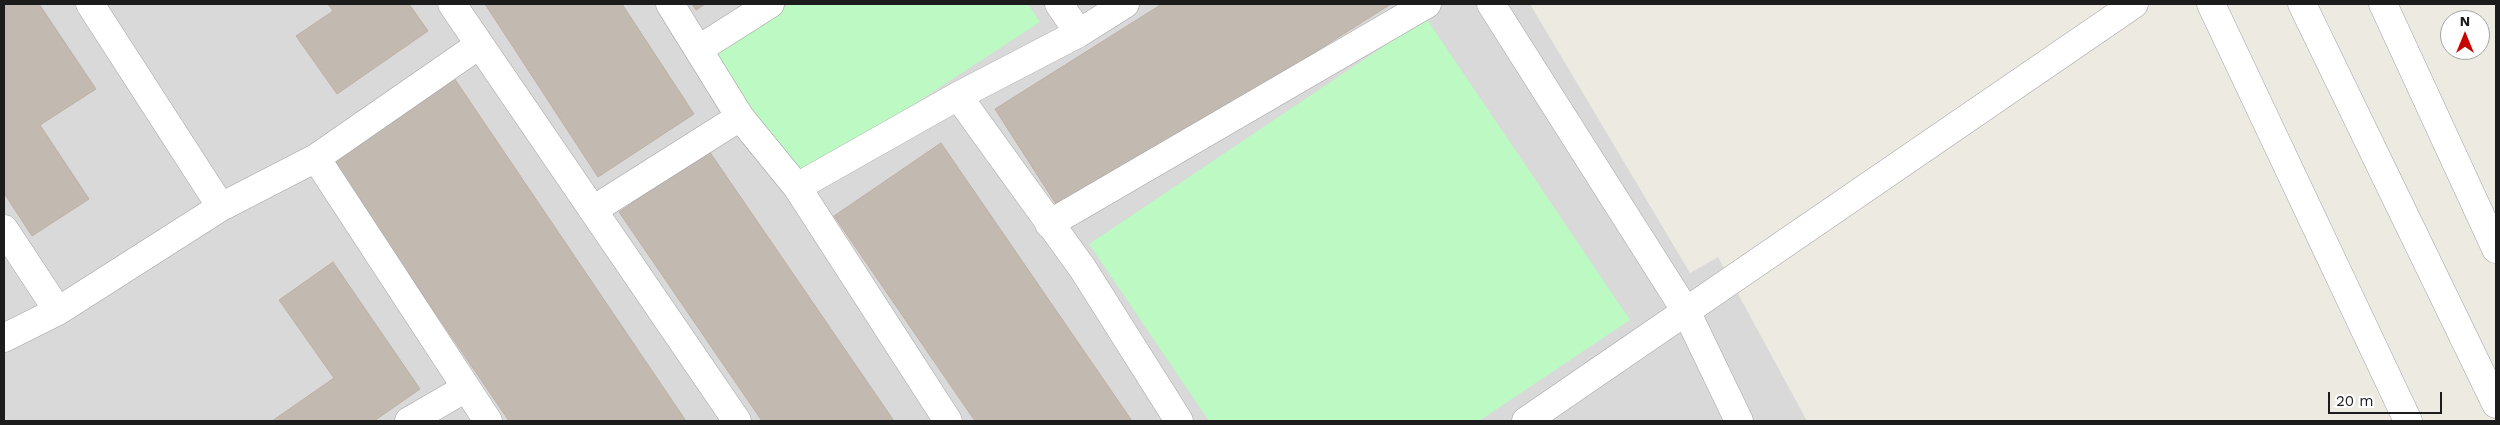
<!DOCTYPE html>
<html>
<head>
<meta charset="utf-8">
<style>
  body { margin:0 }
  #map { position:relative; width:2500px; height:425px; overflow:hidden; background:#edeae1; font-family:"Work Sans",sans-serif }
  canvas { display:block }
  .frame { position:absolute; inset:0; border:5px solid #1c1c1c; pointer-events:none }
  .north { position:absolute; left:2440px; top:10px; width:50px; height:50px; box-sizing:border-box; background:#fff; border:1px solid #a4a4a4; border-radius:50%; rotate:0deg; font-size:14px; font-weight:700; line-height:20px; text-align:center; color:#1c1c1c }
  .north::after { content:''; display:block; margin:auto; width:18px; height:22px; background:#c70500; clip-path:polygon(50% 0,100% 100%,50% 72%,0 100%) }
  .scale { position:absolute; left:2328px; top:392px; width:114px; height:22px; box-sizing:border-box; border:2px solid #1c1c1c; border-top:0; padding-left:6px; font-size:15px; line-height:18px; white-space:nowrap; color:#1c1c1c; -webkit-text-stroke:4px #fff; paint-order:stroke }
</style>
</head>
<body>
<div id="map">
<canvas width="2500" height="425"></canvas>
<div class="frame"></div>
<div class="north">N</div>
<div class="scale">20 m</div>
</div>
<script>
const g = document.querySelector('canvas').getContext('2d');
g.lineJoin = 'round';
function fill(path, color) { g.fillStyle = color; g.fill(path, 'evenodd'); }
const shape = rows => new Path2D(rows.map(r => 'M' + r).join(''));
function stroke(path, color, width, dash) { g.strokeStyle = color; g.lineWidth = width; g.lineCap = dash ? 'butt' : 'round'; g.setLineDash(dash || []); g.stroke(path); }
fill(shape([
  [4,4,1530,4,1690,273,1718,257,1807,421,4,421]
]), '#dad9d9');
fill(shape([
  [790,4,1028,4,1040,22,796,181,713,54],
  [1426,18,1630,320,1479,421,1209,421,1089,244]
]), '#bcf9c3');
const building = shape([
  [4,4,39,4,96,89,40,125,89,199,32,236,4,193,4,4],
  [328,4,409,4,428,31,337,94,296,36,333,11,328,4],
  [485,4,622,4,694,114,598,177,485,4],
  [692,4,705,4,696,10,692,4],
  [1162,4,1391,4,1061,212,995,109,1162,4],
  [450,72,686,421,509,421,329,157,450,72],
  [941,143,1132,421,975,421,834,216,941,143],
  [709,151,894,421,762,421,619,212,709,151],
  [333,262,420,389,374,421,272,421,334,378,279,300,333,262]
]);
fill(building, '#c2b9b1');
stroke(building, '#bfb0a4', 1);
const minor = shape([
  [90,4,221,207],
  [452,4,737,421],
  [670,4,740,117,797,187,948,421],
  [1059,4,1079,33],
  [1491,4,1687,313,1739,421],
  [2211,4,2408,421],
  [699,49,770,4],
  [958,96,1083,269,1179,421],
  [316,158,488,421],
  [797,187,958,96,1079,33,1125,4],
  [593,210,740,117],
  [1049,224,1427,4],
  [4,229,58,311],
  [4,338,58,311,221,207,316,158,479,45],
  [409,421,466,388],
  [1526,421,2134,4]
]);
const tertiary = shape([
  [2302,4,2496,404],
  [2383,4,2496,249]
]);
stroke(minor, '#a3a3a3', 29);
stroke(tertiary, '#a3a3a3', 29);
stroke(minor, '#fff', 28);
stroke(tertiary, '#fff', 28);
</script>
</body>
</html>
